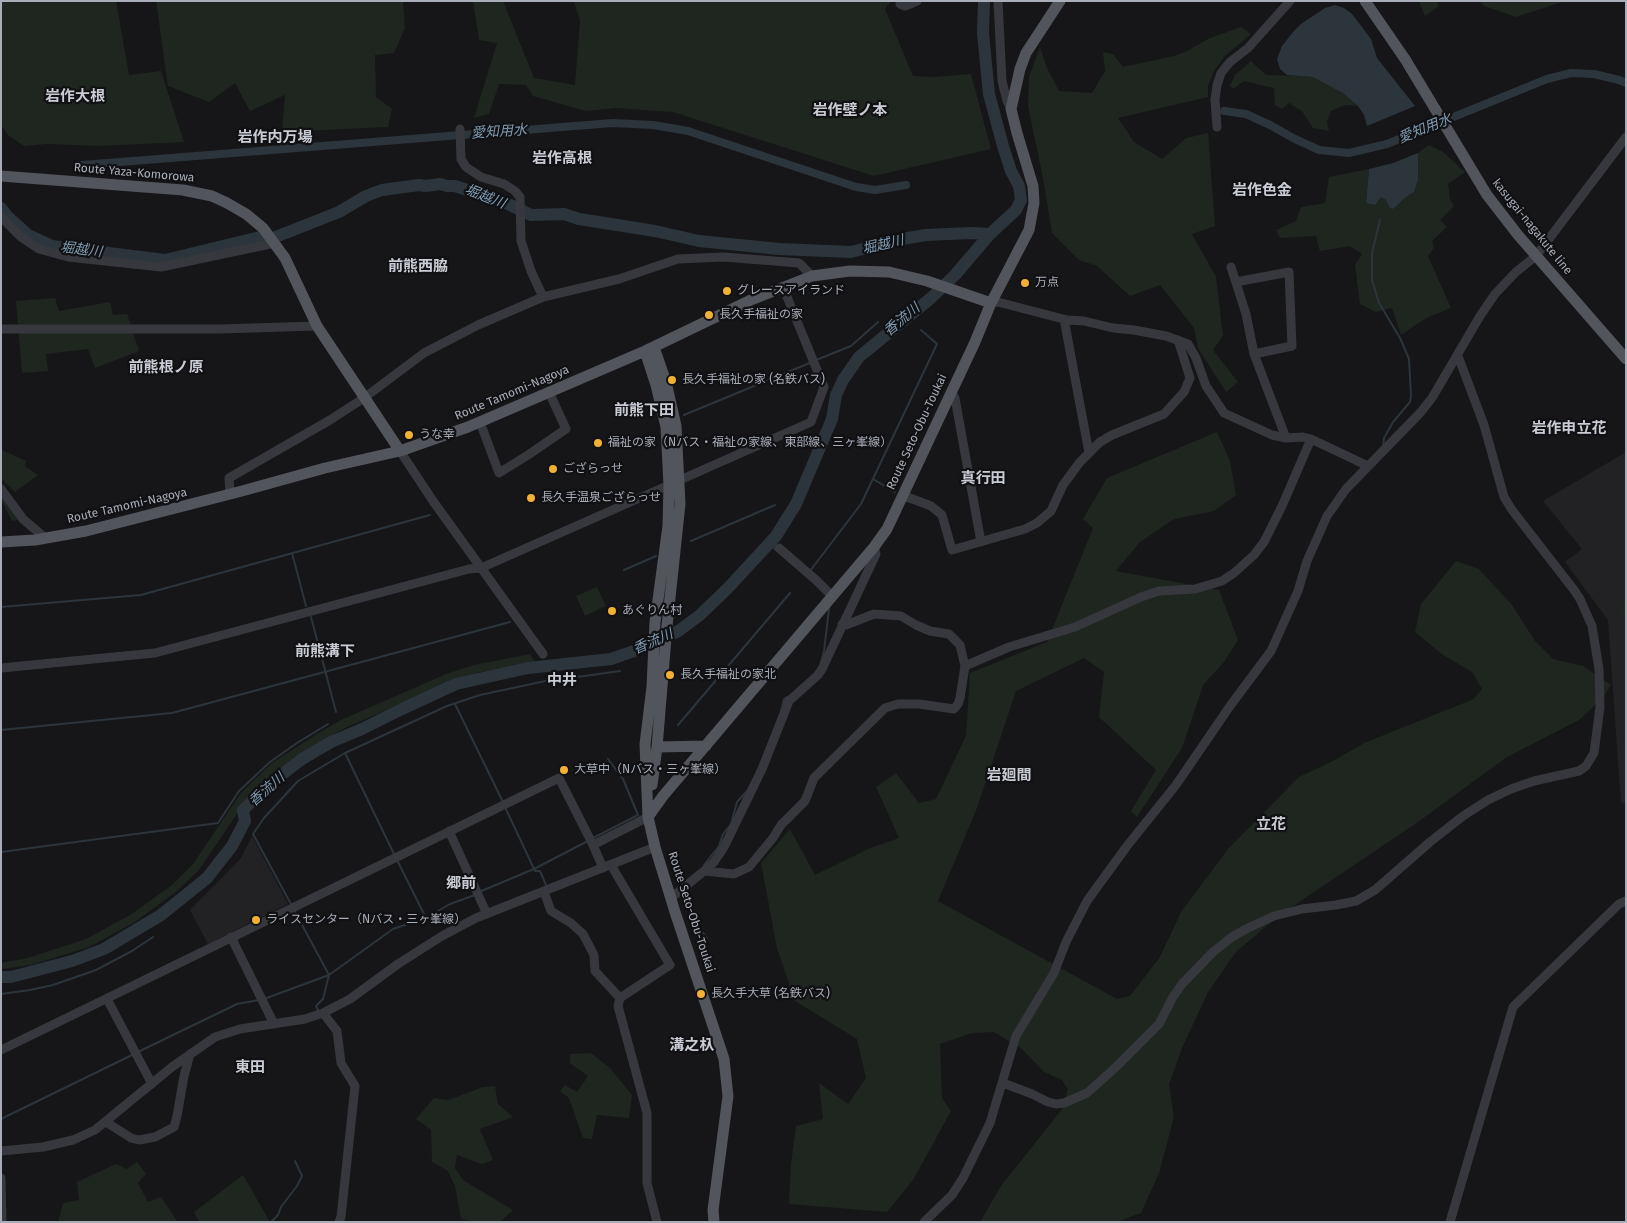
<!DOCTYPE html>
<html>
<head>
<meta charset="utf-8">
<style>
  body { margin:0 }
  #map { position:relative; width:1627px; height:1223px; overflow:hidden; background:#161618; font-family:"Fira Sans",sans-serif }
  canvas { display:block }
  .frame { position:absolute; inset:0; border:2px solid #a8adb8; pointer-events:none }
</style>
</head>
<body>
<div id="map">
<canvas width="1627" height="1223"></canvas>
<div class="frame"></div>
</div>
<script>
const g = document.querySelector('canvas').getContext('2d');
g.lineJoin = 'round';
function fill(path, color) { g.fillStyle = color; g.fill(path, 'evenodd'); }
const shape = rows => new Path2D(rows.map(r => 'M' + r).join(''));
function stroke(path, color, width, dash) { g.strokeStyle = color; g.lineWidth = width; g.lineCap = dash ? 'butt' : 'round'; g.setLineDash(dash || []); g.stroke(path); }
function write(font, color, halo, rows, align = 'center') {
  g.font = font + ' "Fira Sans","Noto Sans JP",sans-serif'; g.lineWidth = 4.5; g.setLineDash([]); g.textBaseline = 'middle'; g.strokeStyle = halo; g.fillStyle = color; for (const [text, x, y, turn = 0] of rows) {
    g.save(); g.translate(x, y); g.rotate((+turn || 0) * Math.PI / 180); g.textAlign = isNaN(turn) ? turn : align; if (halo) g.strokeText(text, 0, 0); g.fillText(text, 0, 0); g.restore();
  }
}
fill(shape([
  [1626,452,1626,802,1621,803,1608,620,1565,562,1582,549,1543,501],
  [252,836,288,904,208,944,190,910,241,858]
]), '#222225');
fill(shape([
  [1,1,116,1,129,75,161,71,184,142,99,146,46,144,24,146,8,135,1,125],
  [156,1,407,1,403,3,405,28,394,53,375,55,376,97,392,109,388,127,282,132,285,95,250,111,235,83,209,102,168,86],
  [473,1,503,1,534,78,575,85,580,21,574,1,891,1,885,9,913,76,933,77,971,74,991,149,874,176,673,112,616,108,586,111,533,96,526,85,499,84,489,114,474,118,497,43,479,40],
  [1419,1,1436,1,1439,6,1425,16],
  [1480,1,1565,1,1516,17,1484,6],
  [1241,27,1251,34,1225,56,1214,71,1208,86,1208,97,1118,118,1134,142,1162,159,1186,138,1208,133,1215,226,1192,234,1216,277,1223,336,1213,350,1238,382,1226,392,1198,348,1194,328,1160,285,1130,296,1097,266,1079,260,1052,233,1043,178,1028,106,1029,77,1040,47,1047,68,1059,91,1092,93,1105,71,1103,52,1113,54,1123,67,1174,56,1187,51,1210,38],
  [1251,61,1266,75,1302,76,1313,77,1325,81,1343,93,1358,106,1345,105,1331,111,1327,122,1329,131,1313,128,1302,111,1289,103,1282,109,1275,105,1274,88,1244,81,1233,89,1230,86,1235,75],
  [1429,145,1443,152,1465,172,1448,184,1450,199,1454,206,1440,220,1447,227,1432,241,1434,248,1428,256,1451,308,1426,318,1401,335,1392,308,1376,312,1360,304,1355,265,1362,254,1350,246,1320,251,1316,236,1280,238,1276,230,1296,221,1301,207,1325,203,1329,177,1369,169,1366,203,1381,197,1385,199,1390,208,1393,209,1406,197,1414,192,1418,180,1418,153],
  [55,298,59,311,110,302,113,315,127,314,139,351,95,368,88,349,46,354,48,371,22,373,16,301],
  [1217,432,1230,461,1236,495,1214,511,1174,519,1140,542,1116,571,1219,590,1238,640,1224,662,1203,685,1182,748,1137,817,1131,811,1156,770,1099,717,1104,672,1084,658,1016,691,977,808,938,901,1117,999,1130,996,1160,957,1181,912,1228,849,1299,777,1333,761,1364,743,1474,699,1482,689,1472,672,1443,655,1415,632,1421,604,1456,561,1479,569,1512,605,1535,641,1553,659,1583,666,1611,685,1603,698,1579,720,1507,757,1418,822,1277,917,1236,952,1208,992,1182,1048,1169,1085,1174,1117,1159,1173,1141,1213,1117,1222,980,1222,1001,1186,1062,1109,1068,1089,1062,1080,1044,1072,1022,1049,994,1032,972,1033,940,1044,942,1098,951,1111,913,1180,887,1212,789,1204,791,1164,796,1126,823,1119,819,1083,848,1104,866,1078,857,1039,795,1001,777,948,761,863,790,829,815,875,868,849,899,838,876,787,896,773,919,803,936,799,966,736,970,673,1047,642,1093,528,1083,519,1107,478],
  [2,450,26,461,25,466,38,475,15,492,1,478],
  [1,494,23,519,12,521,1,500],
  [597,587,606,606,585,616,576,596],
  [1626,598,1626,620,1616,607],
  [530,654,535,662,477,673,448,683,345,728,303,752,277,770,247,799,199,870,177,891,135,922,89,947,31,965,1,969,1,963,28,958,86,939,130,915,172,885,193,864,241,793,272,763,320,732,341,720,446,674,474,665],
  [591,1053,610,1068,632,1095,629,1118,597,1115,592,1139,583,1138,569,1098,560,1091,565,1085,577,1092,588,1076,570,1063,570,1054],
  [495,1086,498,1104,513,1117,480,1129,493,1160,482,1164,457,1155,455,1168,463,1180,513,1210,500,1222,475,1222,461,1219,455,1186,448,1171,432,1162,431,1130,416,1119,434,1098,448,1100,483,1087],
  [137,1162,146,1174,138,1183,148,1202,161,1197,178,1222,58,1222,63,1203,79,1200,77,1182,116,1164,127,1169],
  [243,1175,270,1222,199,1222,194,1212]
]), '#1e261f');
fill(shape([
  [1335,5,1344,8,1352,14,1371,39,1377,58,1415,106,1367,126,1364,115,1358,106,1343,93,1313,77,1287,75,1280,69,1277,59,1282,46,1293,32,1301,24,1325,8],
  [1418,153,1418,180,1414,192,1406,197,1393,209,1390,208,1385,199,1381,197,1375,205,1366,203,1369,169,1393,163]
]), '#2c353c');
stroke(shape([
  [1380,220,1372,253,1372,280,1379,303,1400,338,1409,359,1411,396,1410,402,1393,422,1384,438,1383,447],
  [816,360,851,346,878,322],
  [684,415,812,362],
  [873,479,895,492],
  [691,541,775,505],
  [769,544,777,551],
  [292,553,306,606],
  [624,570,656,556],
  [810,571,861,504,937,344,921,330],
  [1,607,141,595,430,515],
  [311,617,336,712],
  [821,662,824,651,829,609],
  [570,678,620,671],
  [455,704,503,802],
  [781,711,784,699,787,697],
  [678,725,790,593],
  [1,730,172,713,510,622],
  [345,753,395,856],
  [505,807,535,871,540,871,546,885],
  [595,837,638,815,623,779,608,759],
  [1,852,218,823,239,791,270,762,297,743,328,724],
  [397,860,426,918],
  [704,865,719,846,723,834,731,824,737,802,747,791],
  [479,892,534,869,586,842],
  [682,892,686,897,697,925,707,938],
  [292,906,253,834,264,818,298,781,345,753,447,706,480,695,555,679],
  [294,910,329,975,323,999,316,1006,318,1010],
  [1,994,30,990,53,985,96,970,132,951,153,937],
  [264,999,329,975,393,929,426,918,450,904,475,895],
  [138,1052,237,1004,259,1000],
  [1,1119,134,1054],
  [271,1222,278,1215,281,1207,297,1186,302,1176,295,1161]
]), '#2c353c', 2);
stroke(shape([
  [1224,111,1246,114,1270,125,1293,138,1319,150,1349,153,1387,144,1547,79,1571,73,1594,74,1619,80,1626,83],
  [82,165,613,123,653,125,688,131,856,187,875,190,906,185]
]), '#2c353c', 8);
stroke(shape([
  [1,208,7,216,28,235,52,246,165,260,260,237,273,238,339,212,366,196,382,190,419,185,426,186,440,184,447,186,455,186,506,203,531,215,564,214,579,219,655,231,699,241,779,249,851,252,902,239,926,235,971,233,990,234],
  [1,977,11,977,72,961,104,949,161,915,207,878,232,846,245,821,243,810,276,779,302,759,331,742,362,729,402,709,456,684,528,668,611,659,637,650,657,639,677,632,700,615,728,588,776,536,796,504,832,419,836,395,843,380,859,357,931,298,955,275,990,234,1016,210,1021,200,1019,186,1011,171,1003,146,989,94,983,33,984,1]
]), '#2c353c', 12);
stroke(shape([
  [998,1,1002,81,1007,101,1011,109],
  [900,4,905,6,917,1],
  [1217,127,1215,100,1217,85,1221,73,1230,62,1248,48,1290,1],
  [460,129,461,159,466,167,481,177,504,184,515,191,520,197,521,241,531,271,543,297],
  [1,217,21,237,39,249,68,257,161,267,275,243],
  [1231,267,1246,314,1254,354,1286,438],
  [1236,282,1289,272,1292,346,1254,354],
  [991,303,998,302,1067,320,1084,321,1113,328,1134,330,1166,336,1188,344,1196,358,1206,386,1224,413,1272,435,1286,438,1303,437,1311,439,1368,466],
  [1064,319,1089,453],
  [1,329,220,329,317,326],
  [951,392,955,398,981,542],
  [480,422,499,473,528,455,566,429,549,392],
  [400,451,433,501,543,654],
  [680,480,811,422,824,387,783,287],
  [1,489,23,519,45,538],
  [230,494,229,478,330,420,364,398,424,353,478,325,543,297,619,279,678,259,724,257,799,263,812,276],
  [902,497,910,498,931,506,942,515,952,550,1025,529,1037,523,1051,511,1063,485,1080,462,1100,442,1112,435,1164,414,1184,392,1190,378,1178,340],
  [779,548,817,581,832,596],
  [965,666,1009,647,1075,627,1141,597,1159,591,1195,589,1222,581,1234,573,1254,555,1264,542,1282,506,1311,439],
  [1,668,155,653,469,569,481,568,669,485],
  [449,831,487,914],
  [611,865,670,965,620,998],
  [603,868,593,845,648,817],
  [704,871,734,874,749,867,773,838,781,825,805,801,814,778,885,708,898,704,919,704,954,709,958,704,960,698,965,666,960,645,949,634,930,631,916,625,901,616,874,614,846,625,842,624],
  [544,892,551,911,571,923,583,934,594,955,595,971,620,998,618,1006,647,1113,647,1183,657,1222],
  [671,898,704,871,714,862,724,847,762,769,789,701,818,675,822,669,876,554,874,547],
  [231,937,274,1024],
  [107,999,152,1084],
  [323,1013,337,1031,341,1063,355,1086,341,1217,339,1222],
  [1,1050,559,778,593,845],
  [1003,1083,1032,1094,1048,1102,1056,1104,1064,1103,1087,1093,1115,1068,1159,1024,1173,997,1182,984,1213,952,1232,937,1246,929,1274,916,1302,909,1336,905,1356,901,1375,890,1430,842,1463,816,1488,800,1511,789,1534,781,1579,771,1586,766,1594,753,1600,707,1599,669,1592,626,1580,599,1574,590,1512,510,1504,497,1484,425,1458,356],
  [106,1122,131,1138,139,1140,155,1137,174,1127,177,1116,184,1076,190,1054],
  [1,1151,43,1147,73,1140,95,1130,172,1067,215,1037,240,1029,305,1019,323,1013,350,999,398,964,442,936,476,918,655,847],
  [1,1178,2,1222],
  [924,1222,952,1195,963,1178,990,1123,1016,1036,1054,973,1066,942,1087,901,1127,846,1176,785,1230,706,1271,651,1298,591,1307,561,1327,516,1346,489,1420,413,1432,398,1480,316,1495,294,1516,272,1536,256,1626,137],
  [1450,1222,1513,1007,1619,904,1626,901]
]), '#37383d', 9);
stroke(shape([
  [1365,1,1405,59,1487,195,1518,235,1626,359],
  [1,176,183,190,212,196,227,203,246,214,263,228,285,258,317,326,400,451],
  [645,351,656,385,666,427,669,485,668,526,655,622,652,687,645,744,648,817,655,847,675,912,724,1059,728,1096,713,1210,714,1222],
  [1,542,35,540,86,531,242,491,325,468,400,451,468,427,645,351,751,300,812,276,850,271,889,272,927,281,991,303],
  [657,747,706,746],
  [652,785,657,747,667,626,680,504,676,426,666,382,654,347],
  [648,817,663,796,874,547,887,529,975,342,991,303,1029,230,1034,203,1033,186,1017,133,1011,109,1020,69,1026,53,1060,1]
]), '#53555c', 11);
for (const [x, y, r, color] of [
  [1025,283,5,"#f2b134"],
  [727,291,5,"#f2b134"],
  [709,315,5,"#f2b134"],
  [672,380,5,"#f2b134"],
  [409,435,5,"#f2b134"],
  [598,443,5,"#f2b134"],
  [553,469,5,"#f2b134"],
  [531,498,5,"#f2b134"],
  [612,611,5,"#f2b134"],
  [670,675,5,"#f2b134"],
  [564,770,5,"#f2b134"],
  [256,920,5,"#f2b134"],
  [701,994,5,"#f2b134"]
]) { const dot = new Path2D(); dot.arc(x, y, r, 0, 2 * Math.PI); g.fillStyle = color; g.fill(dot); stroke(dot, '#111113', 2); }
write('12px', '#a8adb8', '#111113', [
  ["Route Yaza-Komorowa",134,173,5],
  ["kasugai-nagakute line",1532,227,51],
  ["Route Tamomi-Nagoya",512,393,-23],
  ["Route Seto-Obu-Toukai",917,432,-65],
  ["Route Tamomi-Nagoya",127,506,-13],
  ["Route Seto-Obu-Toukai",691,912,72]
]);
write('12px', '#a8adb8', '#111113', [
  ["万点",1035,283],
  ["グレースアイランド",737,291],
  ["長久手福祉の家",719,315],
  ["長久手福祉の家 (名鉄バス)",682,380],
  ["うな幸",419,435],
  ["福祉の家（Nバス・福祉の家線、東部線、三ヶ峯線）",608,443],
  ["ござらっせ",563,469],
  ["長久手温泉ござらっせ",541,498],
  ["あぐりん村",622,611],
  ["長久手福祉の家北",680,675],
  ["大草中（Nバス・三ヶ峯線）",574,770],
  ["ライスセンター（Nバス・三ヶ峯線）",266,920],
  ["長久手大草 (名鉄バス)",711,994]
], 'left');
write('italic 14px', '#7f9bb3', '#111113', [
  ["愛知用水",1425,129,-22],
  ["愛知用水",499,132,-4],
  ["堀越川",485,197,21],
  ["堀越川",883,245,-13],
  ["堀越川",81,250,7],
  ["香流川",902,320,-40],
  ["香流川",653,642,-24],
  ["香流川",267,790,-41]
]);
write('bold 15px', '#c9ccd4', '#111113', [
  ["岩作大根",75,97],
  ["岩作壁ノ本",850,111],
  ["岩作内万場",275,138],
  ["岩作高根",562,159],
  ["岩作色金",1262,191],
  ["前熊西脇",418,267],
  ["前熊根ノ原",166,368],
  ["前熊下田",644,411],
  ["岩作申立花",1569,429],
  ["真行田",983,479],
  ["前熊溝下",325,652],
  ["中井",562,681],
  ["岩廻間",1009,776],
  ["立花",1271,825],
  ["郷前",461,884],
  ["溝之杁",692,1046],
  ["東田",250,1068]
]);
</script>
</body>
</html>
